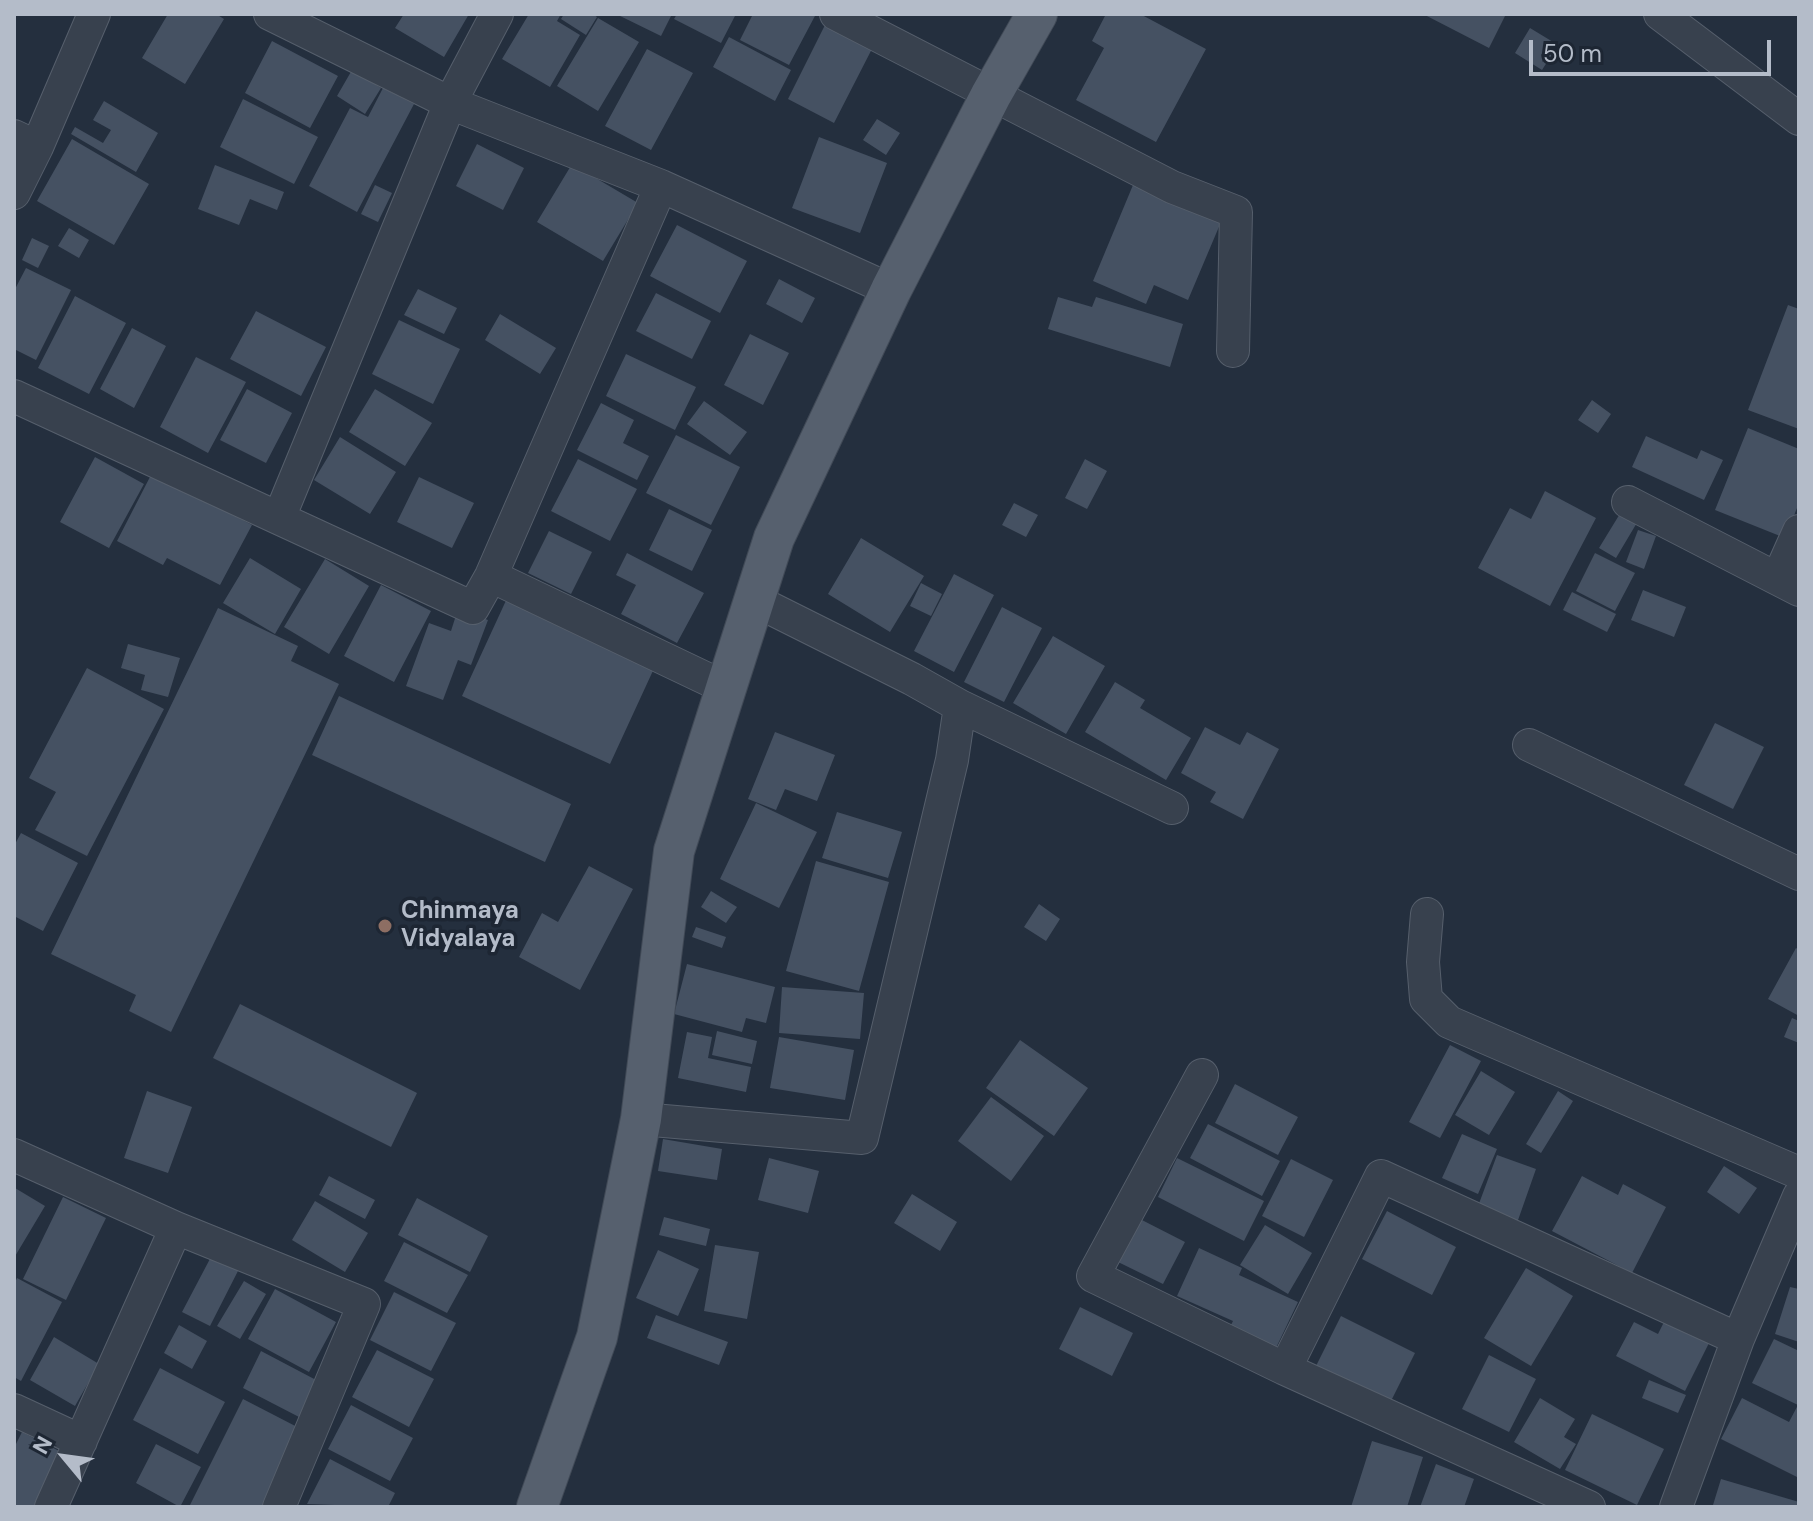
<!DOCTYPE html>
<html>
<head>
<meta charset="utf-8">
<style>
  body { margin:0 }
  #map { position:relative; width:1813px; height:1521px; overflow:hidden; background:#242f3e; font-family:"DM Sans",sans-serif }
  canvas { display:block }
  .frame { position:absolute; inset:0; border:16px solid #b4bcc9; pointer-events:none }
  .north { position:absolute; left:24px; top:1417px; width:80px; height:80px; -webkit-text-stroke:6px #1d2633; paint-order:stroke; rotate:299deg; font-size:22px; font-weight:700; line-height:32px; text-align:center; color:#b4bcc9 }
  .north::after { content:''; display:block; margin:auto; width:28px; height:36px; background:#b4bcc9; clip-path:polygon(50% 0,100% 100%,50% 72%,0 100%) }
  .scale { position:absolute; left:1529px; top:40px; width:242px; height:36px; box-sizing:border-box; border:4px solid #b4bcc9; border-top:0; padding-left:10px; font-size:24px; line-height:28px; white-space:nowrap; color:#b4bcc9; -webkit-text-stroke:6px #1d2633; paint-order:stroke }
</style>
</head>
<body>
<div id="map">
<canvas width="1813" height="1521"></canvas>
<div class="frame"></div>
<div class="north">N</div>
<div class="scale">50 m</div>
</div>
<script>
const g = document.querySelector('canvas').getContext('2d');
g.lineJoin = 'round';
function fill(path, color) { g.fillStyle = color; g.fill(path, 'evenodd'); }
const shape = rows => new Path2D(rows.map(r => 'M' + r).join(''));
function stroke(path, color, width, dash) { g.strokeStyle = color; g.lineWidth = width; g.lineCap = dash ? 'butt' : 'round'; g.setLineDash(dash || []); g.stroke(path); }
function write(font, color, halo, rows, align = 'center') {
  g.font = font + ' "DM Sans",sans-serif'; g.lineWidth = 7; g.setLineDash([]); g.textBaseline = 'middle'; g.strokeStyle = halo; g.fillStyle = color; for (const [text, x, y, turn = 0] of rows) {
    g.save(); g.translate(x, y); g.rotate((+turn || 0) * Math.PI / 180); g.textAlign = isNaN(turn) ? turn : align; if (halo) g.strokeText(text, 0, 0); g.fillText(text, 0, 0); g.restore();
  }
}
fill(shape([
  [168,14,216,14,224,19,185,84,142,58],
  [404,14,469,14,444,57,395,28],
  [529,14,561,14,557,21,580,35,550,87,502,59],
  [564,14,593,14,597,17,586,35,561,19],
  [616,14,672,14,661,36],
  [677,14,736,14,721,43,674,19],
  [753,14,816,14,789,65,740,40],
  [1106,14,1140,14,1206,49,1156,142,1076,100,1104,48,1092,41],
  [1423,14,1500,14,1505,16,1489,48],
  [598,18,639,42,598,111,557,86],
  [828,19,875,43,834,123,788,99],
  [1530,28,1558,45,1542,70,1515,53],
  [729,37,791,70,775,101,713,67],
  [272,41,338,76,310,128,245,93],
  [647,49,693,73,651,150,605,126],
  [352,70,381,88,365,114,337,96],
  [383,88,414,104,357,212,309,186,350,108,368,117],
  [243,99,318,137,294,184,220,147],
  [104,101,158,133,136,172,71,134,75,127,103,143,111,130,93,120],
  [877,119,900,133,886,155,863,140],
  [819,137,887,163,860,233,792,208],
  [72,139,149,184,114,245,37,201],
  [477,144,524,168,503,210,456,186],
  [572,164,638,203,603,261,537,222],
  [215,165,284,192,277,210,250,199,239,225,198,209],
  [375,185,392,193,378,222,361,214],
  [1133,185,1221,222,1188,300,1154,285,1146,304,1093,281],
  [677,225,747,261,720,313,650,276],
  [69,228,89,240,79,258,58,246],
  [32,238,49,246,38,268,22,260],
  [26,268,71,290,36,360,14,349,14,291],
  [779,279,815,298,802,323,766,304],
  [418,289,457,308,444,334,404,315],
  [656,293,711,321,692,359,636,331],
  [75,296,126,323,89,394,38,368],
  [1058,297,1092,307,1096,297,1183,324,1170,367,1048,329],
  [1788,305,1799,309,1799,429,1748,410],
  [256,311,326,347,301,396,230,359],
  [500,314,556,348,540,374,485,340],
  [399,320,460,349,433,404,372,374],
  [132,328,166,346,134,408,100,389],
  [750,334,789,353,763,405,724,385],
  [626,354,696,387,675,430,606,396],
  [196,357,246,382,208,453,160,427],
  [247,389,292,413,266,463,220,440],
  [375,389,432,423,405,466,349,432],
  [1592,400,1611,414,1598,433,1578,420],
  [704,401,747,432,730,455,687,424],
  [601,403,634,420,623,443,649,456,637,480,577,450],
  [1748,428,1799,449,1799,503,1785,538,1715,510],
  [676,435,740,467,711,525,646,493],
  [1646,436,1697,459,1701,450,1723,460,1704,500,1632,467],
  [340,437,396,472,370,514,314,480],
  [95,457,144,484,109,548,60,522],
  [578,459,637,489,610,541,551,511],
  [1085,459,1107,471,1087,509,1065,498],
  [152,473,252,525,220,585,167,558,163,565,117,541],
  [419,477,474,503,452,548,397,522],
  [1545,491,1596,518,1550,606,1478,568,1510,508,1531,519],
  [1014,503,1038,515,1026,537,1002,525],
  [669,509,712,530,692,571,649,550],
  [1621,512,1638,521,1616,558,1599,548],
  [1638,530,1656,536,1644,569,1626,562],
  [549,531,592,552,571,594,528,573],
  [861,538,924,576,890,632,828,594],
  [627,553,704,593,677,643,621,614,636,585,616,575],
  [1595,553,1635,573,1615,611,1576,591],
  [250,558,301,589,275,634,223,603],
  [325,559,369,586,329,654,284,627],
  [954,574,994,595,954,672,914,651],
  [921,583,942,594,931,616,910,606],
  [381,585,431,611,394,682,344,656],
  [1643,590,1686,607,1674,637,1631,620],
  [1572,592,1616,614,1607,632,1563,610],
  [509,594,657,662,610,764,462,696],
  [1002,607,1042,628,1004,702,964,682],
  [218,608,298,646,291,661,339,684,171,1032,129,1011,136,995,51,954],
  [458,609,488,620,471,665,458,660,443,700,406,686,429,623,451,631],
  [1053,636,1105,666,1066,734,1013,703],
  [128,644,180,658,168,697,141,690,145,675,121,668],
  [87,668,164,709,87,856,35,830,56,792,29,778],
  [1115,682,1145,700,1140,708,1191,738,1166,780,1085,732],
  [339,696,571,804,545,862,312,755],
  [1715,723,1764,747,1733,809,1684,785],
  [1205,727,1240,745,1247,732,1279,749,1243,819,1210,802,1216,792,1181,773],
  [775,732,835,755,817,801,785,789,776,810,748,799],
  [756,803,817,832,779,908,720,879],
  [837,812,902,832,888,878,822,858],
  [21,833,78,863,43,931,14,916,14,846],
  [816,861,889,882,859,991,786,971],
  [589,866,633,889,580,990,519,957,542,913,558,922],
  [711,891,737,907,726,923,701,907],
  [1039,904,1060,919,1046,941,1024,927],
  [696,927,726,937,722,948,692,937],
  [1796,948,1799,950,1799,1016,1768,999],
  [687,964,775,987,766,1023,746,1018,742,1032,674,1014],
  [782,987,864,993,860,1039,779,1033],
  [240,1004,417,1093,391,1147,213,1058],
  [1792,1018,1799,1021,1799,1043,1784,1037],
  [717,1031,757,1041,752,1064,712,1055],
  [687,1032,712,1037,708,1058,751,1067,746,1092,678,1078],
  [779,1037,854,1050,845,1100,770,1088],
  [1020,1040,1088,1088,1054,1136,986,1088],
  [1450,1045,1481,1061,1440,1138,1409,1122],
  [1481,1071,1515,1092,1489,1135,1455,1115],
  [1235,1084,1298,1117,1278,1155,1215,1123],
  [147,1091,192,1107,168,1173,124,1158],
  [1558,1091,1573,1101,1541,1153,1526,1144],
  [991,1097,1044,1136,1011,1181,958,1141],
  [1208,1124,1280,1161,1262,1196,1190,1158],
  [1462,1134,1497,1149,1478,1194,1442,1178],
  [663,1139,722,1149,717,1180,658,1171],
  [1497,1155,1536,1169,1517,1223,1477,1209],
  [769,1158,819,1171,808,1213,758,1200],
  [1177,1158,1264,1201,1244,1241,1158,1197],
  [1291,1159,1333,1180,1304,1237,1262,1216],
  [1724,1166,1757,1188,1739,1214,1707,1192],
  [329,1176,375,1200,365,1219,319,1195],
  [1582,1176,1618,1195,1623,1184,1666,1207,1632,1273,1552,1231],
  [15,1188,45,1206,14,1258,14,1190],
  [912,1194,957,1222,940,1251,894,1223],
  [63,1197,106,1218,66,1300,23,1279],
  [417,1198,488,1236,470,1272,398,1235],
  [315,1201,368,1233,345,1272,292,1240],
  [1387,1211,1456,1247,1432,1295,1362,1259],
  [664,1217,710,1229,706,1246,659,1235],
  [1138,1218,1185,1242,1163,1284,1116,1261],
  [1265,1225,1312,1253,1288,1294,1240,1265],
  [404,1242,468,1275,447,1313,384,1281],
  [715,1245,759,1252,747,1319,704,1311],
  [1199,1248,1242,1268,1239,1275,1298,1302,1275,1350,1229,1329,1233,1321,1177,1296],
  [658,1250,699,1269,678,1316,636,1298],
  [212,1255,239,1269,210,1326,182,1312],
  [1526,1268,1573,1296,1531,1366,1484,1338],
  [17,1278,62,1302,21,1381,14,1377,14,1285],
  [244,1281,266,1294,240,1339,217,1326],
  [1790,1287,1799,1289,1799,1342,1775,1334],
  [275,1289,336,1322,309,1372,248,1339],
  [394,1292,456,1323,431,1371,370,1340],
  [1080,1307,1133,1333,1112,1376,1059,1349],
  [656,1315,728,1342,719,1365,647,1338],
  [1341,1316,1415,1353,1388,1407,1314,1370],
  [1667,1316,1711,1339,1685,1391,1616,1356,1634,1322,1658,1334],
  [179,1325,207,1341,192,1369,164,1353],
  [54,1337,99,1364,75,1406,30,1380],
  [1774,1339,1799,1351,1799,1478,1721,1439,1742,1398,1789,1422,1798,1405,1752,1383],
  [377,1350,434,1379,409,1427,352,1397],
  [261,1351,318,1381,299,1417,243,1388],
  [1489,1355,1536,1379,1509,1432,1462,1409],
  [160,1368,225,1402,198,1454,133,1420],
  [1649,1380,1686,1395,1678,1413,1642,1398],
  [1540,1398,1575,1419,1564,1437,1576,1444,1560,1469,1514,1442],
  [243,1399,303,1430,264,1507,189,1507],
  [351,1405,413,1438,390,1481,328,1449],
  [1592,1414,1664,1449,1637,1505,1565,1470],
  [22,1432,63,1453,35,1507,14,1507,14,1448],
  [1372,1441,1423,1457,1407,1507,1351,1507],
  [156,1444,201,1467,180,1507,136,1483],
  [330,1459,395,1493,388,1507,307,1504],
  [1436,1464,1474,1479,1464,1507,1420,1507],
  [1721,1479,1799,1502,1798,1507,1713,1505]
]), '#455162');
const minor = shape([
  [270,14,450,103,661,186,891,290],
  [836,14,1172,187,1236,212,1233,351],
  [1660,14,1799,119],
  [14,136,37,147,94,14],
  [14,193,37,147],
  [14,396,473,608,491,576,661,186],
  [1628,502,1799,590],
  [279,518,450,103,497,14],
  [491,576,726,688],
  [1778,578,1799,531],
  [754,600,912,679,960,706],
  [1529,745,1799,874],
  [1427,914,1423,962,1426,999,1449,1022,1799,1173],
  [1202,1075,1093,1276,1285,1369,1589,1507],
  [641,1119,862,1138,952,760,960,706,1172,808],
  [14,1155,176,1228,364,1304,279,1507],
  [1285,1369,1381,1176,1738,1339,1799,1196],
  [14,1410,81,1441],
  [51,1507,176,1228],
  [1676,1507,1738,1339]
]);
const major = shape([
  [537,1507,597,1337,641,1119,674,851,774,538,891,290,991,95,1037,14]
]);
stroke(minor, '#565f6c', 34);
stroke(major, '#414a57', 42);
stroke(minor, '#38414e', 32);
stroke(major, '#56606e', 40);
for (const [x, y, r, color] of [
  [385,926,8,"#8d6e63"]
]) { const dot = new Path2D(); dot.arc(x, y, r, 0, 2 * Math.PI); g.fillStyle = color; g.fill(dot); stroke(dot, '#1d2633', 3); }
write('bold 24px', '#b4bcc9', '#1d2633', [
  ["Chinmaya",401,912],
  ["Vidyalaya",401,940]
], 'left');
</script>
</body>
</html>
